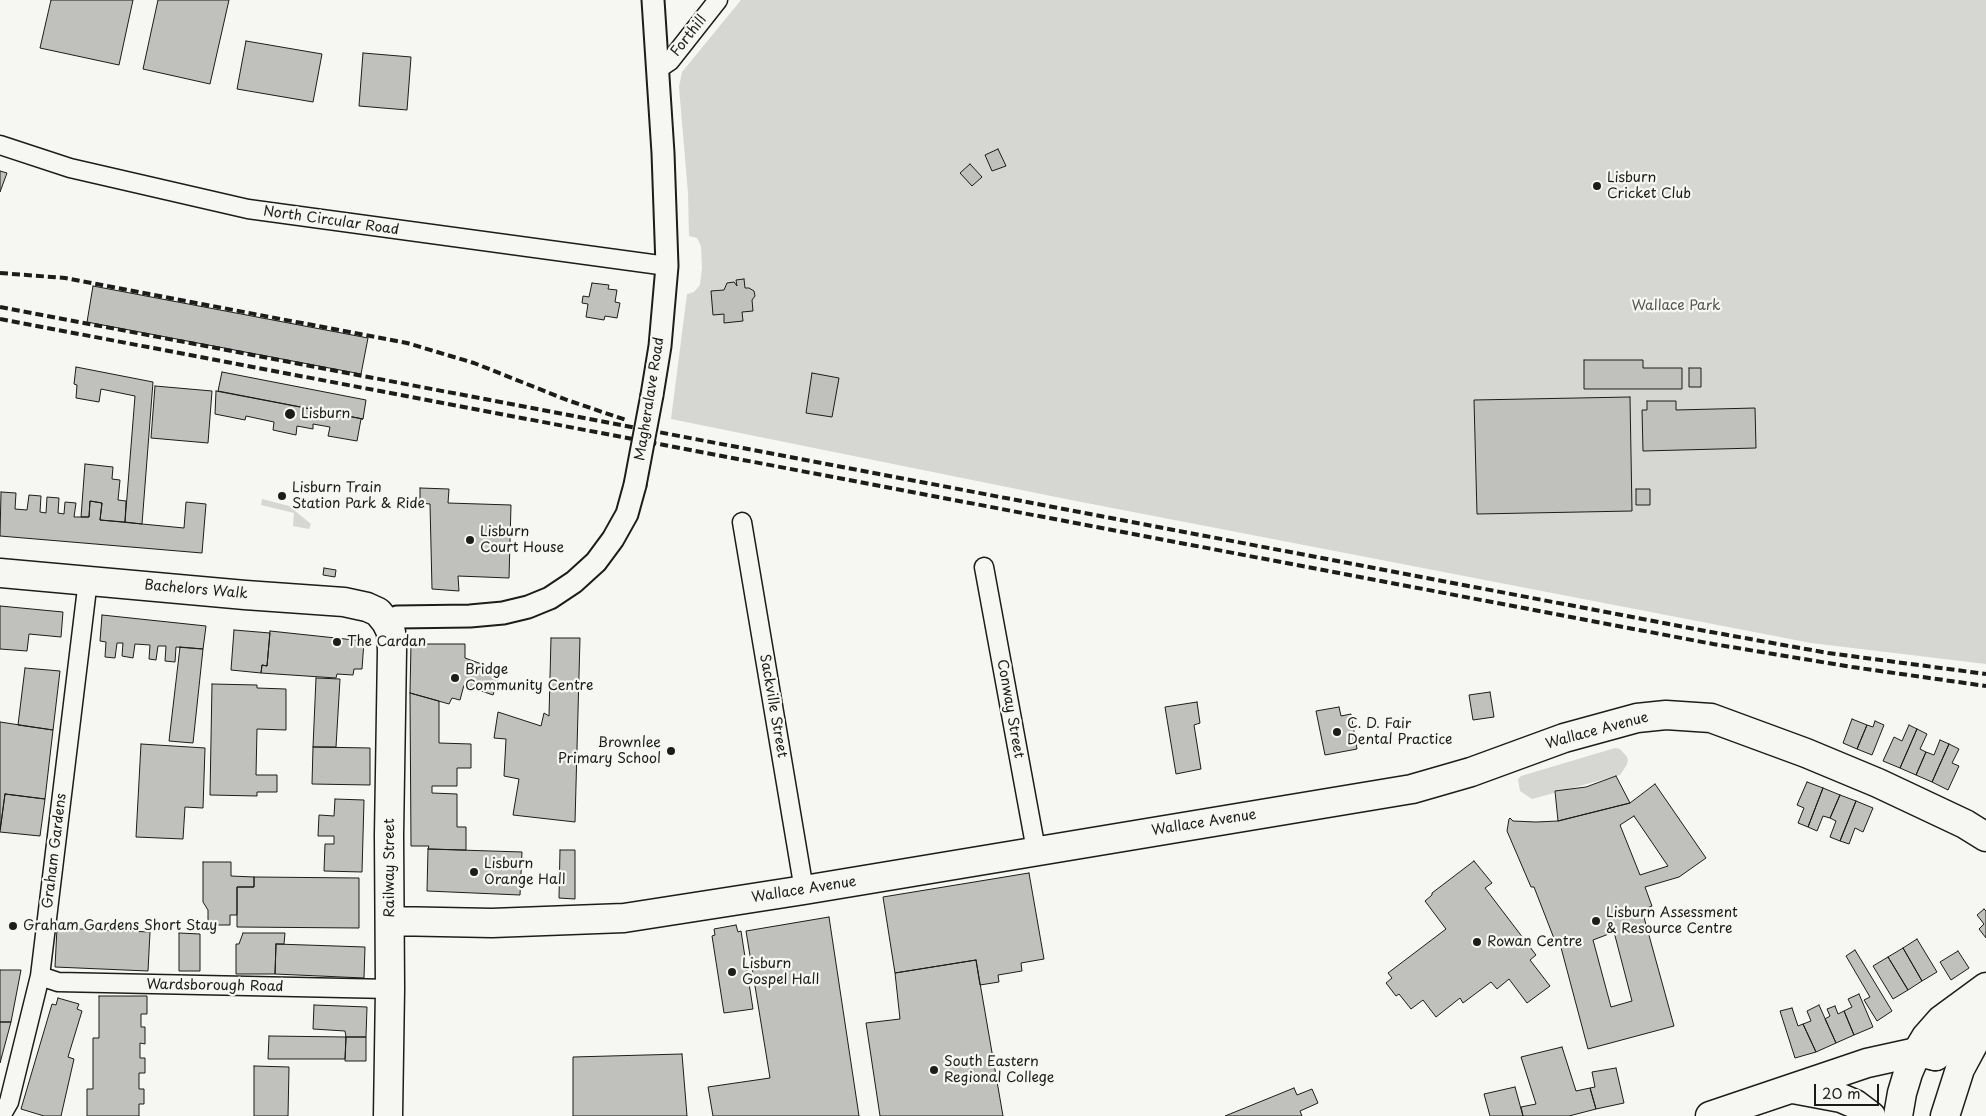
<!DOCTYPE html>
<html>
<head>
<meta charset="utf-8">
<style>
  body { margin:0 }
  #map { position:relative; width:1986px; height:1116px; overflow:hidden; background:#f6f6f2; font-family:"Playpen Sans",sans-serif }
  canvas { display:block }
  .scale { position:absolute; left:1814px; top:1084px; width:65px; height:22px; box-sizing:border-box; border:2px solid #1c1c1c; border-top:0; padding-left:6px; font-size:15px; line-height:18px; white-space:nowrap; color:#1c1c1c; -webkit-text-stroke:4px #f6f6f2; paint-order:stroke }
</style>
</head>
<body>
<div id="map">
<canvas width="1986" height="1116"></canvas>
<div class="scale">20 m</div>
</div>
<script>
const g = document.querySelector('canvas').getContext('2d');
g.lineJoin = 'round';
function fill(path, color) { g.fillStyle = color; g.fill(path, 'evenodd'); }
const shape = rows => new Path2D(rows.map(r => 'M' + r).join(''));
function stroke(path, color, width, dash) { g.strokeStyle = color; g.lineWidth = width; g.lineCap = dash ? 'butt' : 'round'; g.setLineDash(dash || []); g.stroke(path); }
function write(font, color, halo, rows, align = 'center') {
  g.font = font + ' "Playpen Sans",sans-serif'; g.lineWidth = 4.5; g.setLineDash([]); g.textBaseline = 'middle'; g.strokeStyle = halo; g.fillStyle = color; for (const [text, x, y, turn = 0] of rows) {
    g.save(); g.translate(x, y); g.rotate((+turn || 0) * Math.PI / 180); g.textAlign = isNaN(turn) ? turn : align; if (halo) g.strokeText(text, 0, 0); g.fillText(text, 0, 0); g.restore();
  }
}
fill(shape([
  [741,0,1986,0,1986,664,1811,643,1071,500,671,419,687,294,694,292,700,285,702,268,701,246,697,238,689,236,688,193,679,87,682,72],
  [262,499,289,506,311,524,309,529,293,526,294,513,261,505],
  [1615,748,1620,749,1627,757,1628,761,1626,766,1620,775,1532,799,1520,791,1518,779,1521,776]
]), '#d6d6d2');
const building = shape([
  [51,0,133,0,119,65,40,48,51,0],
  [158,0,229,0,210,84,143,69,158,0],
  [246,41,322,54,313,102,237,89,246,41],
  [363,53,411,57,407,110,359,106,363,53],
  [998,149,1006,166,992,171,985,155,998,149],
  [970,164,982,177,972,186,960,173,970,164],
  [0,171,7,173,0,192,0,171],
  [744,279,745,288,749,288,754,291,755,296,752,300,753,311,742,312,743,321,724,323,724,314,713,315,711,291,724,290,727,283,734,282,737,286,736,280,744,279],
  [592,283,609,285,608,289,617,290,615,302,620,303,617,318,605,316,604,320,586,317,588,304,582,303,583,296,589,297,592,283],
  [93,286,368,338,361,374,87,322,93,286],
  [1584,360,1643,360,1643,368,1682,368,1682,389,1584,389,1584,360],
  [76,367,153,382,142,524,125,522,135,396,101,389,99,402,76,398,77,385,74,384,76,367],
  [1689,368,1701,368,1701,387,1689,387,1689,368],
  [222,372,366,400,363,419,218,391,222,372],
  [812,373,839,378,832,417,806,413,812,373],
  [155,386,212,391,208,443,151,438,155,386],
  [216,391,363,419,361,419,357,441,328,436,330,427,313,424,313,429,297,426,296,435,273,430,274,422,246,416,245,420,215,414,216,391],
  [1630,397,1632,511,1477,514,1474,400,1630,397],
  [1647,401,1676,401,1676,410,1755,408,1756,448,1643,451,1642,410,1647,410,1647,401],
  [85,464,113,467,112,479,120,480,118,500,126,501,125,522,100,520,102,503,90,501,89,517,81,517,85,464],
  [420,488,449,489,448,503,511,505,509,578,458,576,459,591,432,589,430,504,420,503,420,488],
  [1636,489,1650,489,1650,505,1636,505,1636,489],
  [1,492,16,493,15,509,27,510,29,495,41,496,40,512,46,513,47,497,59,498,58,513,64,514,65,502,76,503,74,517,89,517,90,501,102,503,100,520,184,528,186,502,206,504,202,553,0,536,1,492],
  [324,568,336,570,335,577,323,575,324,568],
  [0,606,63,612,61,637,29,634,27,651,0,649,0,606],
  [102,615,206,626,203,649,176,647,175,662,165,661,166,646,158,646,156,660,149,659,150,645,135,644,133,658,122,656,123,643,117,643,115,658,105,657,106,642,100,641,102,615],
  [234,630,270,633,267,666,262,665,261,673,231,670,234,630],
  [270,631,364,641,362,669,354,669,353,675,337,674,336,678,261,673,262,665,267,666,270,631],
  [551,638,580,638,575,822,513,815,519,779,504,776,506,739,494,738,498,712,541,726,544,713,549,716,551,638],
  [411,644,465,644,465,658,501,671,493,695,464,685,460,700,452,698,449,704,410,693,411,644],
  [180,647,203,649,193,743,169,741,180,647],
  [25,668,60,671,53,730,18,725,25,668],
  [316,678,340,679,336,747,313,747,316,678],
  [212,684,257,685,257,688,286,689,286,730,257,729,256,775,277,775,277,792,257,792,257,796,210,795,212,684],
  [1490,692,1494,717,1473,720,1469,695,1490,692],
  [410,693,439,701,439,743,471,744,471,768,457,768,457,786,432,786,432,793,457,794,457,827,466,827,466,850,428,849,429,846,411,846,410,693],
  [1197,702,1200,723,1194,725,1201,769,1176,774,1165,707,1197,702],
  [1339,707,1341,716,1351,714,1357,749,1325,755,1316,711,1339,707],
  [1852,719,1867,725,1857,749,1843,743,1852,719],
  [1875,721,1884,725,1872,755,1857,749,1867,725,1873,727,1875,721],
  [0,722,53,730,45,799,5,794,0,830,0,722],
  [1909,725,1917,729,1900,768,1883,761,1894,737,1902,741,1909,725],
  [1917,729,1927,734,1920,749,1926,752,1916,775,1900,768,1917,729],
  [1940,740,1949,744,1932,782,1916,775,1926,752,1934,755,1940,740],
  [141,744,205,748,203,808,185,807,183,839,136,837,141,744],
  [1949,744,1959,749,1952,763,1959,766,1948,790,1932,782,1949,744],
  [313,747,370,748,370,785,312,784,313,747],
  [1616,776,1630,803,1558,821,1555,791,1586,787,1616,776],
  [1807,782,1823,788,1808,827,1798,823,1804,808,1797,805,1807,782],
  [1655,784,1706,858,1679,877,1645,887,1652,906,1642,910,1674,1026,1588,1049,1559,940,1555,941,1534,887,1531,887,1507,831,1509,819,1510,818,1513,821,1536,822,1558,821,1630,803,1655,784],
  [1634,816,1668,866,1640,875,1620,825,1634,816],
  [1614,932,1632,1001,1611,1007,1593,940,1614,932],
  [1823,788,1840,795,1830,818,1823,816,1817,831,1808,827,1823,788],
  [5,794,45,799,40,836,0,832,5,794],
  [1840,795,1856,801,1840,841,1830,837,1836,821,1830,818,1840,795],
  [335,799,364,800,362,872,324,871,325,844,334,844,334,836,318,836,319,815,334,816,335,799],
  [1856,801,1873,808,1863,832,1855,828,1849,844,1840,841,1856,801],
  [428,849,522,852,520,895,427,891,428,849],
  [560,850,575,850,575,899,559,898,560,850],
  [1474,861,1492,883,1485,888,1536,955,1530,960,1550,986,1527,1003,1509,979,1497,989,1491,982,1463,1003,1460,998,1436,1017,1423,1000,1411,1009,1399,994,1396,996,1386,983,1392,978,1388,973,1446,929,1425,901,1432,895,1432,893,1474,861],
  [203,862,231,862,231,876,254,877,254,887,237,887,237,915,230,915,230,925,208,925,208,910,203,902,203,862],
  [1029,873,1044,959,1021,963,1022,971,998,975,999,982,980,985,976,960,895,973,883,897,1029,873],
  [254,877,359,878,359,928,237,927,237,887,254,887,254,877],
  [1984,909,1986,911,1986,938,1979,929,1984,924,1977,915,1984,909],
  [829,917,859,1116,713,1116,708,1087,770,1078,746,931,829,917],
  [736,925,738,932,741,931,753,1009,724,1013,712,936,715,935,714,929,736,925],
  [57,928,150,932,148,971,55,967,57,928],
  [179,933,200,934,200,971,179,971,179,933],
  [243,933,285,933,284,944,276,944,275,974,236,974,236,944,239,944,243,933],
  [1917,939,1937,972,1922,981,1903,948,1917,939],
  [276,944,365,947,364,978,275,974,276,944],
  [1903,948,1922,981,1908,990,1888,957,1903,948],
  [1855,950,1892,1011,1877,1021,1864,1000,1870,997,1846,956,1855,950],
  [1958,951,1969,968,1951,980,1940,962,1958,951],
  [1888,957,1908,990,1893,999,1873,966,1888,957],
  [976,960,1003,1116,880,1116,866,1023,900,1019,895,973,976,960],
  [0,970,21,970,11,1022,0,1022,0,970],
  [1859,994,1873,1027,1854,1035,1844,1011,1852,1007,1848,999,1859,994],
  [99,996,147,996,147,1014,141,1014,141,1027,145,1027,145,1044,140,1043,140,1058,145,1058,145,1073,139,1073,139,1089,144,1089,144,1104,139,1104,139,1116,87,1116,87,1089,93,1089,93,1038,99,1038,99,996],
  [58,998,79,1004,77,1009,82,1011,68,1057,74,1059,61,1116,44,1116,21,1109,52,1004,56,1005,58,998],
  [314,1005,367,1007,366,1037,346,1037,345,1031,313,1029,314,1005],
  [1819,1005,1836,1043,1816,1052,1803,1024,1811,1021,1807,1011,1819,1005],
  [1835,1006,1838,1014,1844,1011,1854,1035,1836,1043,1825,1019,1830,1016,1827,1009,1835,1006],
  [1792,1008,1798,1026,1803,1024,1816,1052,1795,1058,1780,1011,1792,1008],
  [0,1022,11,1022,0,1063,0,1022],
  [269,1036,346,1037,345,1059,268,1059,269,1036],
  [346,1037,366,1037,366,1061,345,1061,346,1037],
  [1562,1047,1576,1091,1590,1088,1596,1109,1569,1116,1523,1116,1521,1107,1536,1104,1521,1057,1562,1047],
  [682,1054,687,1116,573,1116,573,1057,682,1054],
  [254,1066,289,1067,288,1116,254,1116,254,1066],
  [1616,1068,1624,1103,1596,1109,1590,1088,1595,1087,1592,1072,1616,1068],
  [1515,1087,1523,1116,1490,1116,1484,1094,1515,1087],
  [1294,1088,1297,1095,1312,1089,1318,1103,1300,1111,1302,1116,1225,1116,1294,1088]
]);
fill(building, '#c0c0bd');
stroke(building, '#1c1c1c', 1);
const minor = shape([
  [658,69,670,61,718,0],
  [0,145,70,168,248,209,667,266],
  [742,522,804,890],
  [984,567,1036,850],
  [40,976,58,982,390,989],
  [1,1116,9,1102,40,976,88,580]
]);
const tertiary = shape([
  [652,395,660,346,667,266,663,153,653,0],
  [386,622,397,617,470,616,503,613,528,607,550,598,574,582,596,562,613,539,627,514,635,485]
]);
const primary = shape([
  [0,573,245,595,344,602,367,607,378,612,386,622,391,632,392,650,389,835,390,989,388,1116],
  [390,921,492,923,624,918,804,890,1412,789,1471,772,1564,738,1637,718,1666,715,1711,718,1806,753,1878,783,1965,824,1986,837],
  [1793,1089,1841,1098,1855,1104,1871,1116],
  [1710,1116,1867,1063,1917,1052,1936,1056]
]);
const trunk = shape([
  [1935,1056,1983,1004],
  [1898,1116,1902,1093,1908,1073,1917,1052,1926,1037,1941,1020,1986,987],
  [1945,1116,1960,1069,1974,1043,1986,1024]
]);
stroke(minor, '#1c1c1c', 21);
stroke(tertiary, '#1c1c1c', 25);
stroke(primary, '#1c1c1c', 31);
stroke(trunk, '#1c1c1c', 31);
stroke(minor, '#f6f6f2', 18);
stroke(tertiary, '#f6f6f2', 21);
stroke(primary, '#f6f6f2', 28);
stroke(trunk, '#f6f6f2', 28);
stroke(shape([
  [0,273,65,278,407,343,474,363,567,400,626,420],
  [0,307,1711,632,1828,653,1986,674],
  [0,319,1713,644,1852,667,1986,686]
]), '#1c1c1c', 4, [8, 4]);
const tertiaryBridge = shape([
  [635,485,652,395]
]);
stroke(tertiaryBridge, '#1c1c1c', 25, []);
stroke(tertiaryBridge, '#f6f6f2', 21);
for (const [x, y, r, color] of [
  [1597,186,5,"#1c1c1c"],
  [290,414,6,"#1c1c1c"],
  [282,496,5,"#1c1c1c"],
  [470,540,5,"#1c1c1c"],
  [337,642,5,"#1c1c1c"],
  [455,678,5,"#1c1c1c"],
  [1337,732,5,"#1c1c1c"],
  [671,751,5,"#1c1c1c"],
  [474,872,5,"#1c1c1c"],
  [1596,921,5,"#1c1c1c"],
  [13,926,5,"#1c1c1c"],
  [1477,942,5,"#1c1c1c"],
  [732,972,5,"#1c1c1c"],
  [934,1070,5,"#1c1c1c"]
]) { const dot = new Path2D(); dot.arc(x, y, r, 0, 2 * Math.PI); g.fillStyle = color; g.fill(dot); stroke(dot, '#f6f6f2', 2); }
write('14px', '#1c1c1c', '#f6f6f2', [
  ["Forthill",689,36,-52],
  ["North Circular Road",331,221,8],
  ["Magheralave Road",650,399,-81],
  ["Bachelors Walk",196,590,5],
  ["Sackville Street",773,706,80],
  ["Conway Street",1010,709,80],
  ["Wallace Avenue",1597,731,-15],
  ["Wallace Avenue",1204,823,-9],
  ["Graham Gardens",55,851,-83],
  ["Railway Street",390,868,-90],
  ["Wallace Avenue",804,890,-9],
  ["Wardsborough Road",215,986,1]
]);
write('14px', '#1c1c1c', '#f6f6f2', [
  ["Lisburn",1607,178],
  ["Cricket Club",1607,194],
  ["Lisburn",301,414],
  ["Lisburn Train",292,488],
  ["Station Park & Ride",292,504],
  ["Lisburn",480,532],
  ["Court House",480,548],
  ["The Cardan",347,642],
  ["Bridge",465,670],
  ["Community Centre",465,686],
  ["C. D. Fair",1347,724],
  ["Dental Practice",1347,740],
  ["Brownlee",661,743,"right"],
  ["Primary School",661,759,"right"],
  ["Lisburn",484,864],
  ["Orange Hall",484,880],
  ["Lisburn Assessment",1606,913],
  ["& Resource Centre",1606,929],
  ["Graham Gardens Short Stay",23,926],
  ["Rowan Centre",1487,942],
  ["Lisburn",742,964],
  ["Gospel Hall",742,980],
  ["South Eastern",944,1062],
  ["Regional College",944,1078]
], 'left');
write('14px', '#545453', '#f6f6f2', [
  ["Wallace Park",1676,306]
]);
</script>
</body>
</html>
